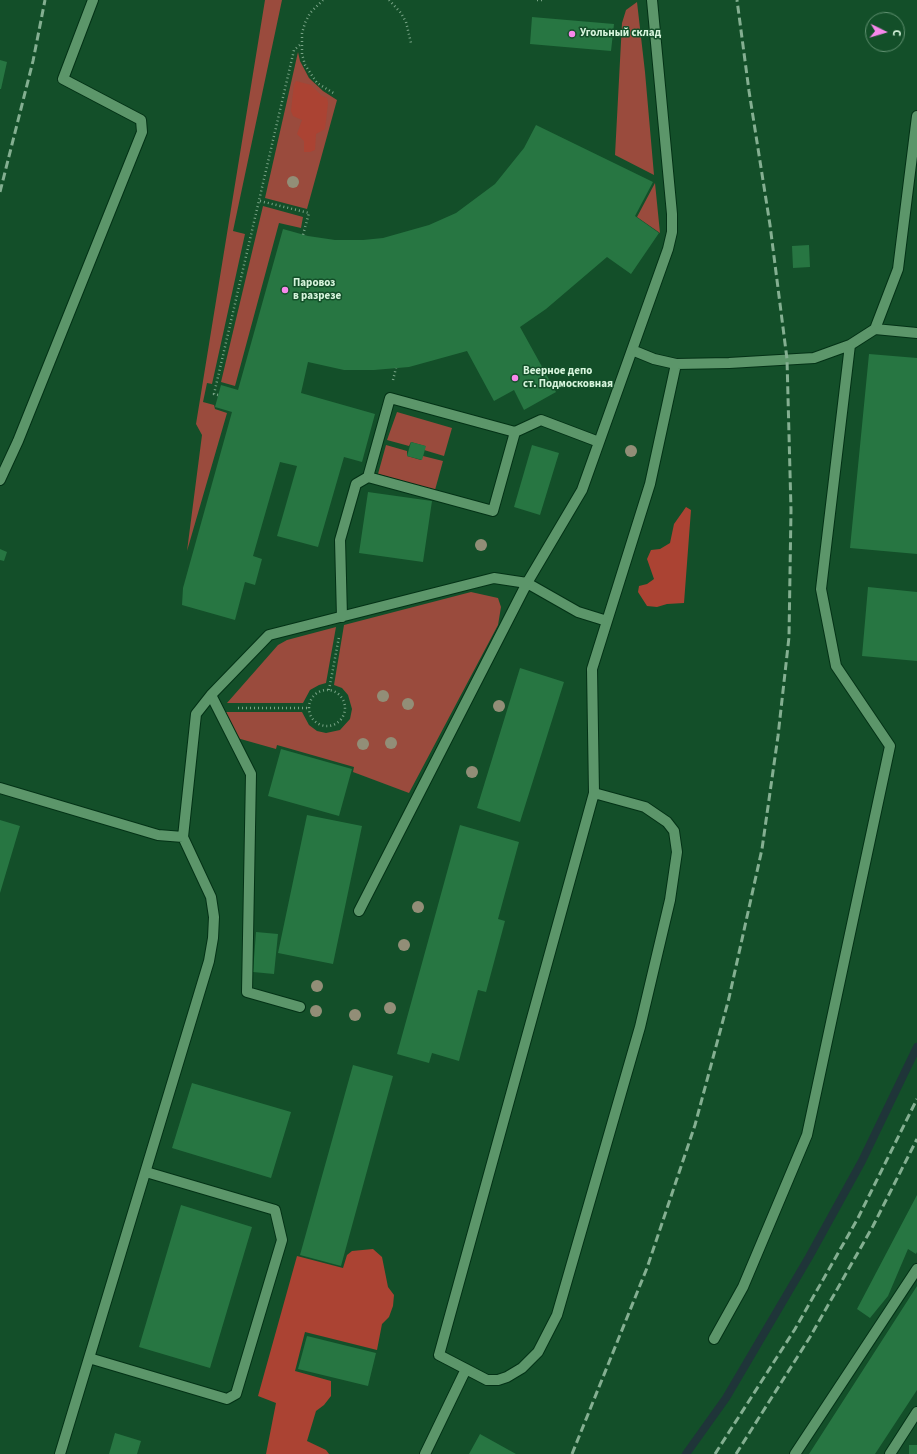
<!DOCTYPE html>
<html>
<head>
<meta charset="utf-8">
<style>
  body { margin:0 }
  #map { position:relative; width:917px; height:1454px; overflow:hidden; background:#134f29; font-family:"Source Sans 3",sans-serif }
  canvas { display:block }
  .north { position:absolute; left:865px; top:12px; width:40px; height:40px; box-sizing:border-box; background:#134f29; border:1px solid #619171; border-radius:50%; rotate:95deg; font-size:11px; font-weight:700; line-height:16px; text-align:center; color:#d6f4dc }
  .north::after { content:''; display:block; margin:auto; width:14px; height:18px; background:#f788eb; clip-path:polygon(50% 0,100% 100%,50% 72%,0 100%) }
</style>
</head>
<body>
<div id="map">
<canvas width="917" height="1454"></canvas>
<div class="north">С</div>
</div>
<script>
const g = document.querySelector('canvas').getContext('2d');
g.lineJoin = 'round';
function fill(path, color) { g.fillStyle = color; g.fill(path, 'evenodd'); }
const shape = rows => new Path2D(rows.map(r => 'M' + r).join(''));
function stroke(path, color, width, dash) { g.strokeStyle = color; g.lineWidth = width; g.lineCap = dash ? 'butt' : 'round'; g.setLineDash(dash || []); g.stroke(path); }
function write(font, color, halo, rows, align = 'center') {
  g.font = font + ' "Source Sans 3",sans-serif'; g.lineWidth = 3; g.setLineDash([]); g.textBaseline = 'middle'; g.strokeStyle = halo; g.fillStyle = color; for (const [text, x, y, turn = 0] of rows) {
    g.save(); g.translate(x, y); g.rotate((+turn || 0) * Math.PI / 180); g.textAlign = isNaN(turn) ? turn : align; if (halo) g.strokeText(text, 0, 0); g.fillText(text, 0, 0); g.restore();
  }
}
fill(shape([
  [265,0,282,0,233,231,245,234,212,384,207,383,203,402,214,405,215,409,227,413,187,551,202,435,196,424],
  [637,2,645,72,654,175,615,155,622,23,626,10],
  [298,52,300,61,309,78,323,91,337,100,307,209,265,198],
  [655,183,660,233,637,217],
  [263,206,303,217,301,228,279,223,235,386,221,382],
  [397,412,452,428,444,456,424,450,425,446,411,442,409,446,387,440],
  [386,445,407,451,407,456,421,460,423,456,443,461,435,490,378,474],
  [471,592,498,598,501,607,498,625,409,793,353,772,354,767,277,745,276,749,237,738,225,712,302,712,309,725,317,731,326,733,340,730,350,719,352,709,348,695,342,688,334,685,344,625],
  [336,627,326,683,319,685,310,690,303,703,227,703,278,645,287,640]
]), '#9a4b3d');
fill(shape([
  [296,81,311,85,322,96,327,98,328,103,325,129,316,134,315,150,310,152,304,152,304,141,297,134,302,120,293,116,291,111,294,84],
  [686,507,691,510,684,603,667,604,657,607,647,606,638,592,639,586,647,584,654,579,647,559,651,550,660,549,670,543,674,524],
  [373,1249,382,1257,388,1287,394,1295,393,1306,389,1317,382,1324,377,1350,305,1332,295,1371,331,1381,331,1396,324,1405,316,1411,307,1441,326,1450,329,1454,266,1454,276,1403,258,1396,297,1256,343,1268,347,1255,352,1251]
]), '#ab4333');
stroke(shape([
  [686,1454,726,1398,809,1257,862,1161,917,1047]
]), '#1f3539', 8);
fill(shape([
  [532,17,614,24,611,51,530,44],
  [0,60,7,62,1,89,0,89],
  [536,125,653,182,635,216,659,233,631,274,607,257,546,309,520,327,556,392,524,410,514,390,494,401,467,351,409,367,374,370,344,370,308,362,301,393,375,414,362,462,344,457,318,547,277,536,297,466,280,462,253,556,262,559,255,585,245,582,235,620,182,605,183,588,232,412,215,407,221,385,238,390,283,229,308,236,335,240,363,240,383,238,429,225,456,213,495,184,524,148],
  [809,245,810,267,793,268,792,246],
  [869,354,917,358,917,554,850,548],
  [411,442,426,446,422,460,407,456],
  [532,445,559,453,540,515,514,507],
  [368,492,432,501,423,562,359,553],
  [0,549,7,552,4,561,0,560],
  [868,587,917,592,917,661,862,656],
  [520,668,564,682,520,822,477,808],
  [281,749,352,769,339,816,268,796],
  [307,815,362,826,333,964,278,953],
  [0,820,20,826,0,893],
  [460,825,519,842,498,919,505,921,486,992,478,990,459,1061,432,1053,429,1063,397,1054],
  [256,932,278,934,274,974,253,972],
  [353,1065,393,1076,341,1266,300,1255],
  [192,1083,291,1112,271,1178,172,1148],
  [917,1195,917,1252,916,1254,908,1249,888,1296,870,1318,857,1309],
  [181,1205,252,1227,210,1368,139,1347],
  [917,1286,917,1390,875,1454,809,1454],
  [307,1336,376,1353,368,1386,298,1369],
  [115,1433,141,1441,137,1454,109,1454],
  [480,1434,516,1454,469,1454],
  [909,1445,917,1445,917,1454,909,1454]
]), '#277642');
const service = shape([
  [875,329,917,333],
  [632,350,654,359,676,364,729,363,814,358,850,345,875,329,898,269,917,116],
  [515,432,493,511,368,477,390,398,515,432,541,420,599,442],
  [0,480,18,441,142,132,141,120,63,79,93,0],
  [342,617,340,540,356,484,368,477],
  [211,695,251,774,247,992,300,1007],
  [0,788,158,835,183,837,196,714,211,695,269,635,494,578,527,583,578,612,607,621],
  [594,793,645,807,667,822,674,831,677,852,670,900,640,1027,557,1315,538,1352,522,1368,507,1377,498,1380,487,1380,439,1355,594,793,592,669,650,484,676,364],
  [359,911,527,583,582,490,668,249,672,232,672,214,652,0],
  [714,1339,743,1287,807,1135,890,746,836,666,821,589,850,345],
  [89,1358,227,1399,236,1394,282,1240,275,1210,146,1172],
  [60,1454,209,961,213,938,214,917,211,897,183,837],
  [425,1454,466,1369],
  [795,1454,917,1269],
  [890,1454,917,1412]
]);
stroke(service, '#033216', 12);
stroke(shape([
  [323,0,310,13,305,23,302,33,302,54,305,65,317,83,335,94],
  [389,0,401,13,406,22,411,43],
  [537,0,544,0],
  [260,201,309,213,303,235],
  [393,380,396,368],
  [218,395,214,394,294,50,301,44],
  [329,690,339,637],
  '309 708a18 18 0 1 1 36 0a18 18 0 1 1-36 0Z',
  [238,708,309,708]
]), '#78a486', 2.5, [1, 3]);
stroke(service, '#5c966a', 10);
stroke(shape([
  [0,192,33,61,45,0],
  [572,1454,647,1268,695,1125,729,998,762,849,778,736,789,637,791,510,787,359,770,225,749,91,737,0],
  [715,1454,795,1329,858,1218,917,1099],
  [736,1454,810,1337,873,1226,917,1139]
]), '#84af91', 3, [8, 4]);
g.fillStyle = '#928e77';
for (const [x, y] of [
  [293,182],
  [631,451],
  [481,545],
  [383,696],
  [408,704],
  [499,706],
  [391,743],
  [363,744],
  [472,772],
  [418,907],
  [404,945],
  [317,986],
  [390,1008],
  [316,1011],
  [355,1015]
]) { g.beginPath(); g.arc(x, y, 6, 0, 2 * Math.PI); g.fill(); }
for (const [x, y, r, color] of [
  [572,34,4,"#f788eb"],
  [285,290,4,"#f788eb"],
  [515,378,4,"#f788eb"]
]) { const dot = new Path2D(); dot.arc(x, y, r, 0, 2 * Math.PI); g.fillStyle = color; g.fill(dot); stroke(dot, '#134f29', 1.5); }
write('bold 11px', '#d6f4dc', '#134f29', [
  ["Угольный склад",580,34],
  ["Паровоз",293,284],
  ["в разрезе",293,297],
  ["Веерное депо",523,372],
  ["ст. Подмосковная",523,385]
], 'left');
</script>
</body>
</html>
